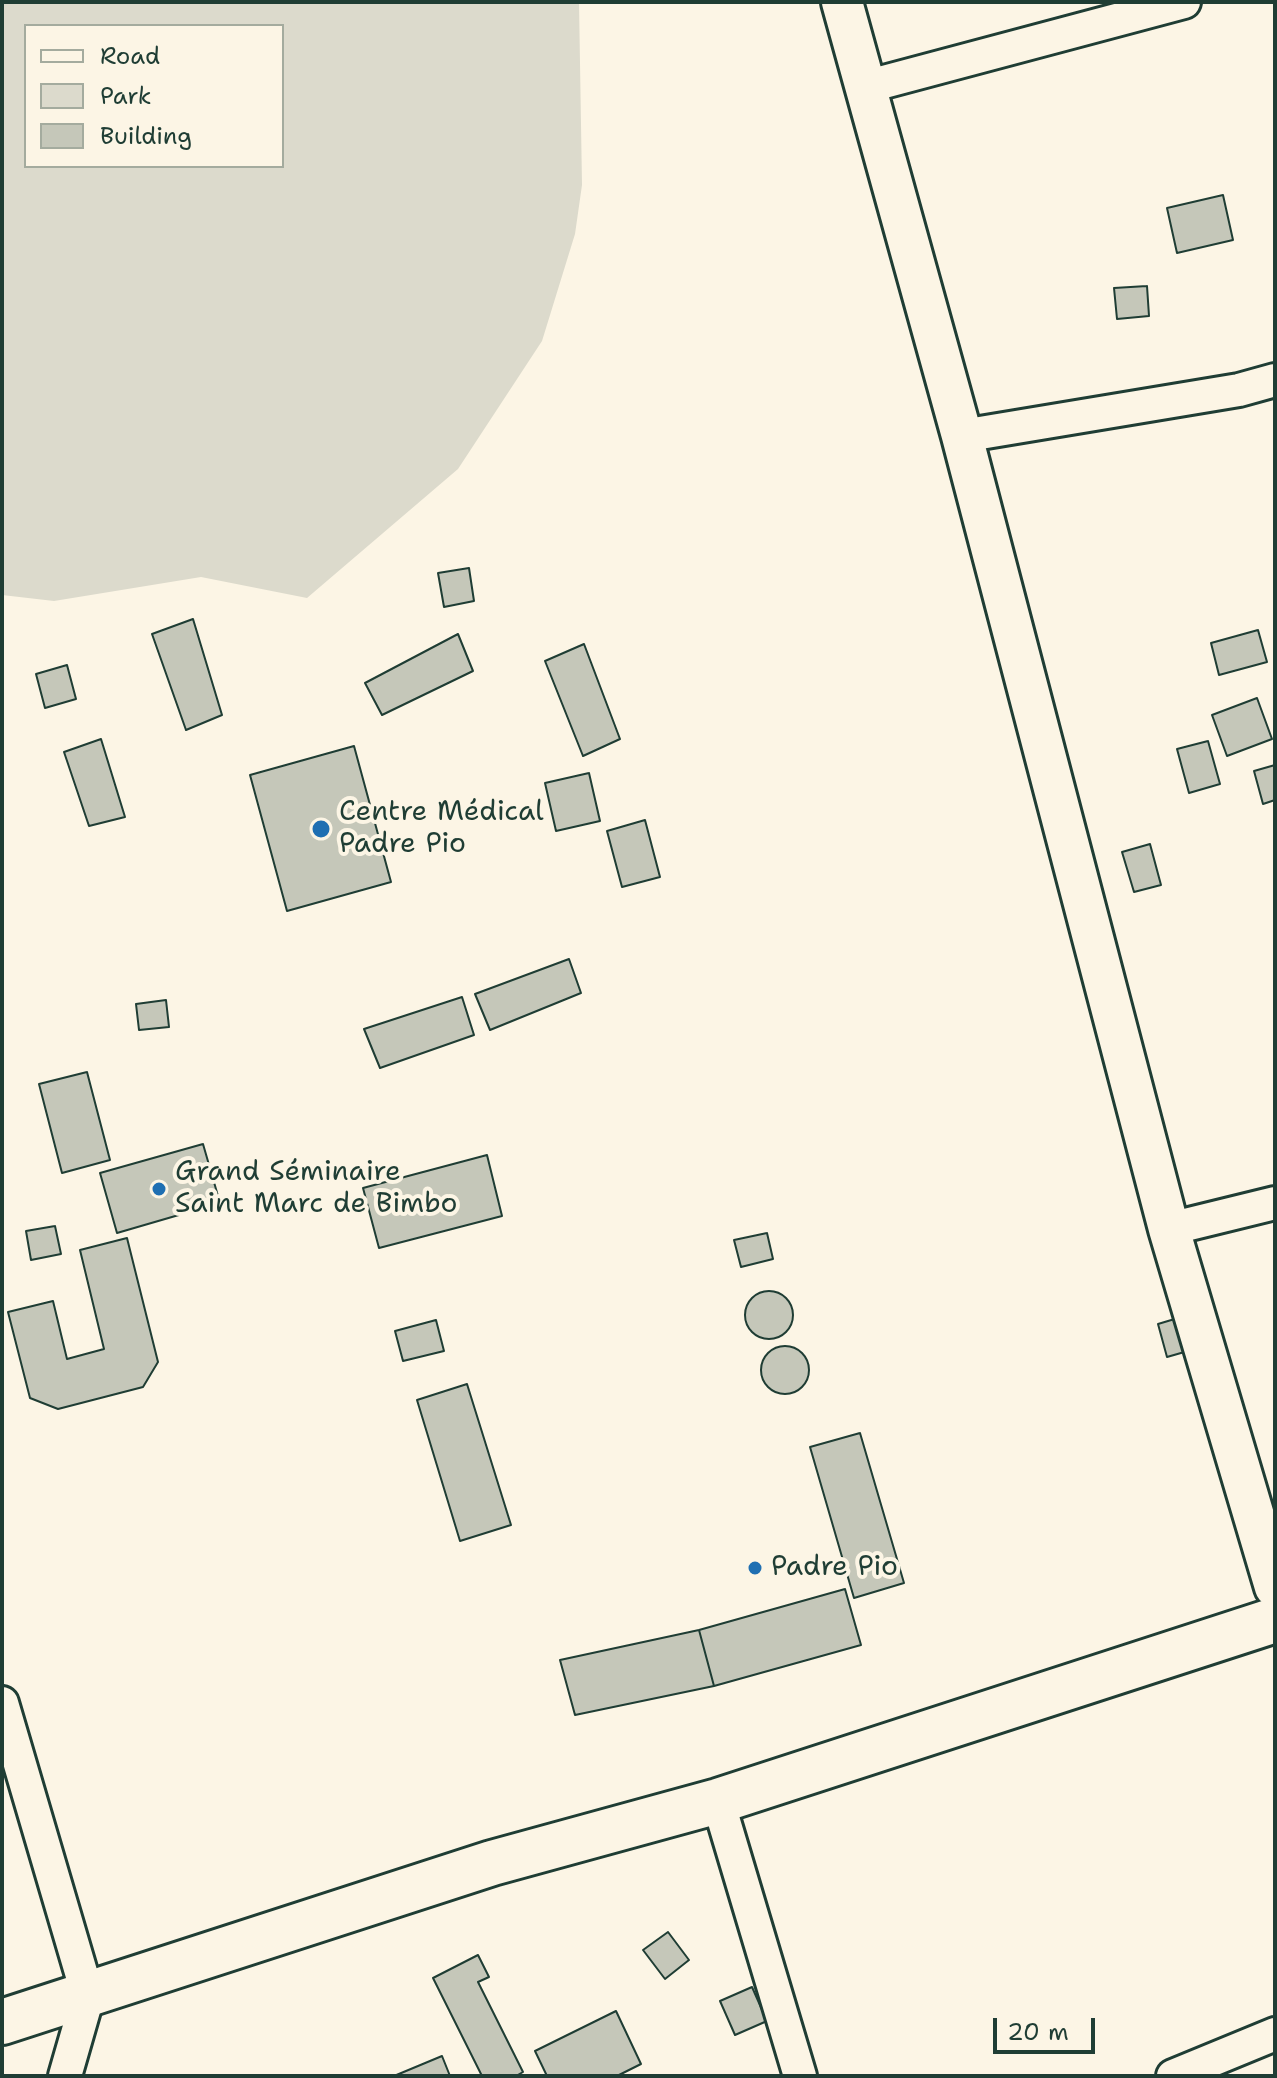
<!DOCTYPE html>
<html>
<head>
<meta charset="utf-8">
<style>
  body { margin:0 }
  #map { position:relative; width:1277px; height:2078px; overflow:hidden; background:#fcf5e5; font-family:"Shantell Sans",sans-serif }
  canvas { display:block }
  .frame { position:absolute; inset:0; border:4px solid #1f3d34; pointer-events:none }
  .legend { position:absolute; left:24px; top:24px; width:260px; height:144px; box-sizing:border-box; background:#fcf5e5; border:2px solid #a4ab9e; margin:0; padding:10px 14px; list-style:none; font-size:24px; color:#1f3d34 }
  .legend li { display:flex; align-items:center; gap:16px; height:40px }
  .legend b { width:40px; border:2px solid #a4ab9e }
  .scale { position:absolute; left:993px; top:2018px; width:102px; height:36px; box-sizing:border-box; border:4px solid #1f3d34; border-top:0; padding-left:10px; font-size:24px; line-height:28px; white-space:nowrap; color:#1f3d34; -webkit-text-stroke:6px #fcf5e5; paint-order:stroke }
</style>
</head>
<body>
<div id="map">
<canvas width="1277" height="2078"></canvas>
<div class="frame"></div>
<ul class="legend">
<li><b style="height:10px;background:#fcf5e5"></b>Road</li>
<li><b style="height:22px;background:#dcdacc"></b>Park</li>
<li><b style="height:22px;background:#c5c7b9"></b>Building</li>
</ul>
<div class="scale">20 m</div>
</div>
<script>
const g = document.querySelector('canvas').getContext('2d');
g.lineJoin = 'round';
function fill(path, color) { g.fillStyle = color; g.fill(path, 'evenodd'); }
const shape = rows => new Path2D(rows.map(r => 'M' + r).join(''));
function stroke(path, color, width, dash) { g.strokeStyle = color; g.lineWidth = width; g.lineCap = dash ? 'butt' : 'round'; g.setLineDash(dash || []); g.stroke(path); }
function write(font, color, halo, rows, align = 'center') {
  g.font = font + ' "Shantell Sans",sans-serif'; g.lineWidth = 8; g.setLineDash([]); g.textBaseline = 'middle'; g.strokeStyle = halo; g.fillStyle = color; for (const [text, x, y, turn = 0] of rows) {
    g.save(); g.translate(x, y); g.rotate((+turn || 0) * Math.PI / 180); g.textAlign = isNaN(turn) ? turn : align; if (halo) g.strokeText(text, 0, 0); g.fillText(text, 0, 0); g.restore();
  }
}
fill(shape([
  [2,2,579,2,582,185,575,234,542,341,458,469,307,598,201,577,54,601,2,595],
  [26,26,282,26,282,166,26,166]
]), '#dcdacc');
const building = shape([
  [1223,195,1233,240,1177,253,1167,208,1223,195],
  [1147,286,1149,316,1117,319,1114,288,1147,286],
  [469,568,474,601,444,607,438,573,469,568],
  [193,619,222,715,186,730,152,634,193,619],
  [1258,630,1267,662,1219,675,1211,643,1258,630],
  [458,634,473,671,382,715,365,683,458,634],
  [584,644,620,739,583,756,545,661,584,644],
  [67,665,76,699,45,708,36,674,67,665],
  [1257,698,1272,739,1227,756,1212,715,1257,698],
  [101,739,125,817,89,826,64,752,101,739],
  [1208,741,1220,784,1189,793,1177,749,1208,741],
  [354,746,391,882,287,911,250,775,354,746],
  [1275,765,1275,800,1263,804,1254,771,1275,765],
  [589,773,600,821,556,831,545,783,589,773],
  [645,820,660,877,622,887,607,831,645,820],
  [1150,844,1161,885,1134,892,1122,852,1150,844],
  [569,959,581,993,490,1030,475,994,569,959],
  [462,997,474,1035,380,1068,364,1029,462,997],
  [166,1000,169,1027,139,1030,136,1004,166,1000],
  [87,1072,110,1160,62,1173,39,1084,87,1072],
  [203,1144,220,1203,117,1233,100,1173,203,1144],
  [487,1155,502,1216,379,1248,363,1188,487,1155],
  [55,1226,61,1254,31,1260,26,1231,55,1226],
  [767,1233,773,1259,741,1267,734,1240,767,1233],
  [127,1238,158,1362,143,1387,58,1409,30,1398,8,1312,53,1301,67,1359,104,1349,80,1250,127,1238],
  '745 1315a24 24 0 1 1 48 0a24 24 0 1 1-48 0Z',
  [1178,1318,1188,1351,1167,1357,1158,1324,1178,1318],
  [436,1320,444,1351,403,1361,395,1331,436,1320],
  '761 1370a24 24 0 1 1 48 0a24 24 0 1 1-48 0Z',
  [467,1384,511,1525,460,1541,417,1400,467,1384],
  [860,1433,904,1583,854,1598,810,1447,860,1433],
  [845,1589,861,1645,714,1686,699,1630,845,1589],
  [699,1630,714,1686,575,1715,560,1660,699,1630],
  [668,1932,689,1960,665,1979,643,1950,668,1932],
  [478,1955,489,1977,478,1982,523,2072,516,2076,482,2076,433,1978,478,1955],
  [752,1987,767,2021,735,2035,720,2001,752,1987],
  [616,2011,641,2064,617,2076,547,2076,535,2051,616,2011],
  [442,2056,450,2076,394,2076,442,2056]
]);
fill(building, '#c5c7b9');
stroke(building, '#1f3d34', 2);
const minor = shape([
  [865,87,1184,2],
  [962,436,1239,390,1275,380],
  [1169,1229,1275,1203],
  [2,1703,88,1996,65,2076],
  [718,1801,800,2076],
  [1173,2076,1275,2034]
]);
const tertiary = shape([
  [842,2,962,436,1169,1229,1275,1587]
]);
const secondary = shape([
  [2,2022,492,1863,718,1801,1275,1620]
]);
stroke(minor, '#1f3d34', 38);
stroke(tertiary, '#1f3d34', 46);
stroke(secondary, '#1f3d34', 50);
stroke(minor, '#fcf5e5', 32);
stroke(tertiary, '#fcf5e5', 40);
stroke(secondary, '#fcf5e5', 44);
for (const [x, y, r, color] of [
  [321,829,10,"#1f6fb2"],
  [159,1189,8,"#1f6fb2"],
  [755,1568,8,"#1f6fb2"]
]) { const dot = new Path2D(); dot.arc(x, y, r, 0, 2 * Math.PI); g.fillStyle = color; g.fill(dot); stroke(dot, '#fcf5e5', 3); }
write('28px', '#1f3d34', '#fcf5e5', [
  ["Centre Médical",339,813],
  ["Padre Pio",339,845],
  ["Grand Séminaire",175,1173],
  ["Saint Marc de Bimbo",175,1205],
  ["Padre Pio",771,1568]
], 'left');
</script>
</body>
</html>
